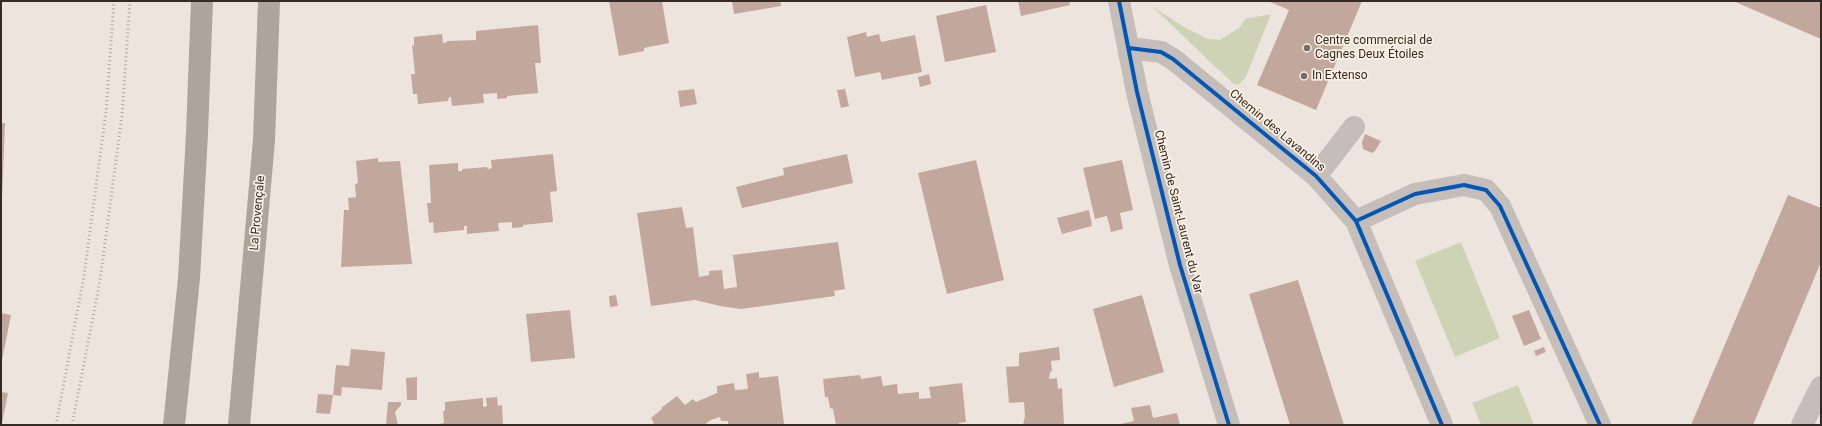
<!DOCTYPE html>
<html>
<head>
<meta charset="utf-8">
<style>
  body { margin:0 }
  #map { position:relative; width:1822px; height:426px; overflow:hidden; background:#ede5dd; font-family:Roboto,sans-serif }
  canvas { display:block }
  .frame { position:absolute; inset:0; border:2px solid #362a25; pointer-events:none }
</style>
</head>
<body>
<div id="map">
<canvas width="1822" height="426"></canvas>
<div class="frame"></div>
</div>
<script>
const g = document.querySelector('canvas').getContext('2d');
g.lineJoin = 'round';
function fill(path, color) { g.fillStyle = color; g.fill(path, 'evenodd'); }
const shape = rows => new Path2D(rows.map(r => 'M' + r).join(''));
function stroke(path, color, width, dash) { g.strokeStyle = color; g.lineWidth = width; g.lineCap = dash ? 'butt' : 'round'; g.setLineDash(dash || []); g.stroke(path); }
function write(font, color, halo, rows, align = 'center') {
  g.font = font + ' Roboto,sans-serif'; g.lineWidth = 3.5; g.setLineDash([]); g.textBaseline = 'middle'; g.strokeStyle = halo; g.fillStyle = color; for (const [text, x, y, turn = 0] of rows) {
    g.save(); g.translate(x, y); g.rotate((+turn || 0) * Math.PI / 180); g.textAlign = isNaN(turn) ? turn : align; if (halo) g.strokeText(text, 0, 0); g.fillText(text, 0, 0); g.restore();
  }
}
fill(shape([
  [1153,7,1184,27,1208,39,1220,40,1240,27,1245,19,1271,14,1246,77,1238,85,1234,84,1209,61],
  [1461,242,1500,338,1455,357,1415,261],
  [1518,385,1534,425,1481,425,1472,403]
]), '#ced3b6');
fill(shape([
  [609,1,662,1,669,43,644,48,644,51,619,56],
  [732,1,780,1,781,6,734,14],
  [1018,1,1069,1,1070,5,1021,16],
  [1268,1,1362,1,1316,110,1257,85,1289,10],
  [1733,1,1821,1,1821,39],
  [986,5,996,52,945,62,936,16],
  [538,25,541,63,535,63,538,93,507,96,507,98,497,99,497,93,483,94,484,103,452,106,451,97,449,97,448,101,418,104,417,94,413,94,411,74,415,74,412,45,414,46,414,37,442,34,443,43,447,42,447,41,476,40,476,31],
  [866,32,867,37,879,34,881,42,915,35,922,72,882,80,880,72,855,77,847,37],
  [929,74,931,84,920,87,918,77],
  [694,89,697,104,680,107,678,91],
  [845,89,849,106,841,108,837,90],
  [1,123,5,123,2,200,1,200],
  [1365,134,1381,141,1375,151,1372,153,1363,149,1362,142],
  [553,154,557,191,550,192,553,222,523,225,523,227,512,228,512,222,498,223,499,231,467,234,467,226,464,226,464,230,434,233,433,222,429,223,427,203,431,203,429,165,458,163,458,171,462,171,462,169,487,167,488,169,492,168,491,160],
  [847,154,853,183,742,208,736,187,784,175,783,168],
  [378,158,378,162,400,161,412,264,341,267,344,210,349,210,348,198,356,197,355,184,358,183,356,161],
  [976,160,1004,280,947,294,918,173],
  [1122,160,1133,210,1120,213,1123,229,1111,232,1107,216,1095,219,1083,168],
  [1788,195,1821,208,1821,262,1753,425,1691,425],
  [682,207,686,228,693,227,699,277,709,275,709,271,722,270,724,289,737,287,733,255,838,242,845,289,834,291,835,296,741,309,720,306,695,300,651,306,637,213],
  [1089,210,1092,226,1062,234,1057,218],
  [1298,280,1344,425,1290,425,1249,294],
  [616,295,618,306,610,307,609,296],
  [1142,295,1164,372,1114,387,1093,309],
  [570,310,575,358,531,362,526,314],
  [1529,310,1541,339,1524,346,1512,316],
  [1,313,11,315,2,360,1,359],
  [1059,347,1060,360,1051,361,1052,371,1050,372,1049,379,1057,378,1058,389,1062,388,1064,425,1023,425,1025,416,1024,402,1009,403,1006,367,1019,366,1019,353],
  [1544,347,1546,352,1536,356,1534,351],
  [351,349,385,352,382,390,342,387,341,396,333,395,336,365,349,366],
  [759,372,759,378,778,376,784,424,728,424,728,421,721,421,720,417,711,420,704,425,652,425,654,423,651,418,662,409,661,408,677,396,685,405,693,399,696,402,717,393,717,386,734,383,735,390,748,389,746,374],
  [860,375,861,379,881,376,883,386,897,384,898,394,919,392,919,399,931,398,929,387,962,383,966,422,959,423,959,425,836,425,833,409,830,408,828,397,825,397,823,379],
  [417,377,417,400,407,400,406,378],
  [1,392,8,393,2,423,1,423],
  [318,394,333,395,330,414,316,413],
  [497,397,498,406,502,405,503,425,434,425,444,423,443,411,445,411,445,402,483,398,483,407,487,406,486,398],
  [388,402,401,402,401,405,395,412,398,425,386,425],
  [1150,405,1153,418,1177,413,1180,425,1116,425,1134,421,1131,408]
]), '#c2a79d');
stroke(shape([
  [1119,1,1137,92,1180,265,1229,425],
  [1129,48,1161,52,1173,59,1316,176,1356,221,1442,425],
  [1316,176,1354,127],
  [1356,221,1415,194,1464,185,1486,190,1500,206,1600,425],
  [1802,425,1821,387]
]), '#c5bdb7', 22);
stroke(shape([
  [174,425,189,278,197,134,202,1],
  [239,425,264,140,269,1]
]), '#aca49d', 22);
stroke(shape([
  [56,425,84,276,106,112,114,1],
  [72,425,100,281,122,115,130,1]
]), '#ada6a1', 3, [1, 3]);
stroke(shape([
  [1119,1,1137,92,1180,265,1229,425],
  [1129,48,1161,52,1173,59,1316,176,1356,221,1442,425],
  [1356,221,1415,194,1464,185,1486,190,1500,206,1600,425]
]), '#0057b8', 4);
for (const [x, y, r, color] of [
  [1307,48,4,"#766b65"],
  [1304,76,4,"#766b65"]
]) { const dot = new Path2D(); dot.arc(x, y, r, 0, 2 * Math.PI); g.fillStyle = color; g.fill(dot); stroke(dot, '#fbf0e3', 1.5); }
write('12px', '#362a25', '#fbf0e3', [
  ["Centre commercial de",1315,41],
  ["Cagnes Deux Étoiles",1315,55],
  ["In Extenso",1312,76]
], 'left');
write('12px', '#362a25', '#fbf0e3', [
  ["Chemin des Lavandins",1277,131,40],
  ["Chemin de Saint-Laurent du Var",1178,212,76],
  ["La Provençale",258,213,-85]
]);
</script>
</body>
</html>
